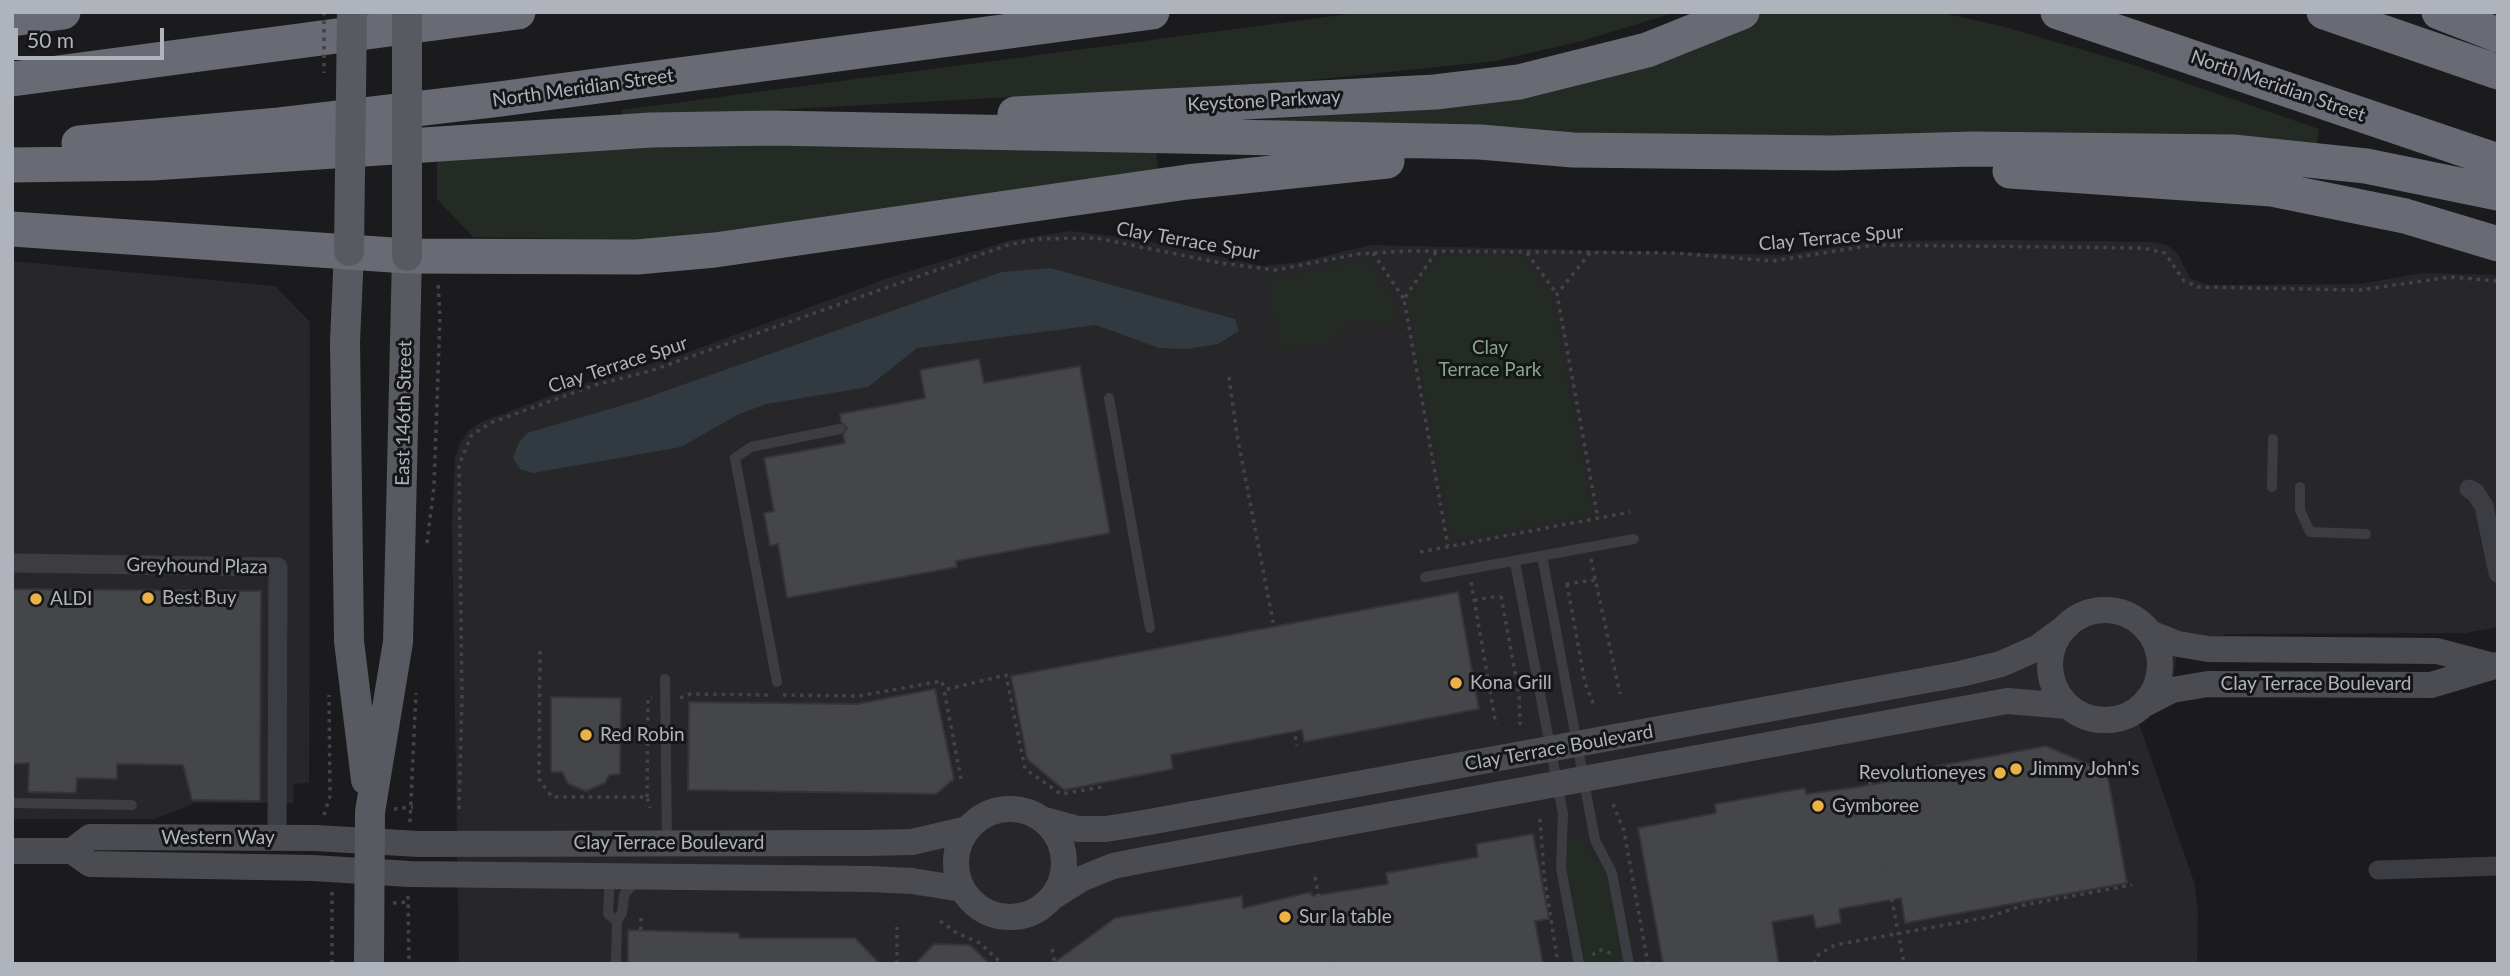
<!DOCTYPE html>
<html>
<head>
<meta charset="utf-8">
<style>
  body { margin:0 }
  #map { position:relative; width:2510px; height:976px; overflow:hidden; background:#1b1b1d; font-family:Lato,sans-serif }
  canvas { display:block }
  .frame { position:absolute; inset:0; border:14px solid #aeb3bc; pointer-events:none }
  .scale { position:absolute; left:14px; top:28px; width:150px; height:32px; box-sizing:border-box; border:4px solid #aeb3bc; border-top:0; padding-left:9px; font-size:21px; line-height:24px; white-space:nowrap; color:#aeb3bc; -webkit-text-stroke:5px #161618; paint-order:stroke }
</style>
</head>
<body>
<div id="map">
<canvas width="2510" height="976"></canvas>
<div class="frame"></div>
<div class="scale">50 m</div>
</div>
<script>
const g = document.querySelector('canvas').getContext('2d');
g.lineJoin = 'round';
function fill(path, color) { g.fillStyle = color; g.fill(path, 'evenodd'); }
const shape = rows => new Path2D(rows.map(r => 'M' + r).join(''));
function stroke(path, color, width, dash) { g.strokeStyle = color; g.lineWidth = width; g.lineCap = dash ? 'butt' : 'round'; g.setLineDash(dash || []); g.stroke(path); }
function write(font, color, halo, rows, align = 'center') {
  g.font = font + ' Lato,sans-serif'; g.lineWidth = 6; g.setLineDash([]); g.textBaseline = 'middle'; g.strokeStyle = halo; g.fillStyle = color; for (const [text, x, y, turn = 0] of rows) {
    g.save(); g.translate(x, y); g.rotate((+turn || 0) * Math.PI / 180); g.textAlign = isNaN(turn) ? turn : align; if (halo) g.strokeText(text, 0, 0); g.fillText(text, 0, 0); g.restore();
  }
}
fill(shape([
  [1071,231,1137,239,1262,266,1299,262,1372,245,1781,255,1872,241,2013,240,2153,242,2167,245,2178,254,2190,278,2208,285,2360,284,2422,273,2498,275,2498,627,2466,633,2230,634,2178,644,2172,690,2135,712,2194,882,2198,909,2197,964,459,964,452,525,455,458,460,443,469,430,483,421,594,380,678,356,891,277,1011,240],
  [12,261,275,286,310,322,309,783,294,784,293,803,195,803,155,819,12,819]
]), '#27272a');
fill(shape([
  [1364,12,1676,12,1582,41,1495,61,1293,82,623,118,621,110],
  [1721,12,1938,12,2001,26,2128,63,2319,129,2315,151,1282,130,1231,122,1470,106,1568,88,1608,77],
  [744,143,1156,151,1159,176,674,241,473,237,437,199,437,161,522,153],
  [1444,256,1522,257,1551,298,1592,514,1452,540,1408,301,1421,277],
  [1365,262,1394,301,1398,326,1353,320,1345,323,1325,343,1279,351,1269,279],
  [1573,837,1582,838,1589,856,1607,873,1624,964,1583,964,1565,863,1566,843]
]), '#232b24');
fill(shape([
  [1050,268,1235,319,1239,331,1218,344,1187,349,1159,348,1096,325,917,348,868,387,766,404,737,415,681,447,533,473,520,469,513,458,519,442,527,433,637,401,1002,272]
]), '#313a41');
const building = shape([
  [979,359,984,383,1080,366,1110,533,956,561,957,567,787,598,778,544,770,546,764,513,774,511,764,458,845,443,843,435,847,428,841,422,840,414,925,398,920,370,979,359],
  [12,589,261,591,260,801,192,800,183,765,117,764,117,779,77,778,76,793,28,792,29,763,12,764,12,589],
  [1458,592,1479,709,1304,742,1302,730,1171,755,1173,769,1064,790,1027,759,1011,676,1458,592],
  [935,689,954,779,936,794,688,790,689,702,857,704,935,689],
  [551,697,621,698,620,774,609,775,605,783,586,791,568,784,562,772,551,772,551,697],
  [2046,746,2107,772,2127,883,1905,923,1901,898,1839,909,1841,923,1816,928,1813,915,1772,922,1779,964,1663,964,1638,828,1716,813,1715,804,1805,788,1806,794,1858,787,1934,773,1932,767,2046,746],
  [1533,834,1549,919,1535,921,1543,964,1052,964,1115,918,1242,896,1243,908,1311,892,1312,896,1388,884,1386,873,1478,857,1476,844,1533,834],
  [628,930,739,933,739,938,855,938,880,964,628,963,628,930],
  [934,944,970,945,990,964,915,964,934,944]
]);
fill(building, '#45464a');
stroke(building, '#353539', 2);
stroke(shape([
  [1436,252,1404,299,1448,546],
  [1373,253,1404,299],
  [1527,253,1557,294],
  [1590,253,1557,294,1598,519],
  [1229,377,1237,435,1297,746],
  [427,543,434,486,440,317,438,282],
  [1420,552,1630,512],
  [1591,559,1620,694],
  [1471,582,1496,725],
  [1566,584,1596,580],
  [1567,584,1585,683,1594,705],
  [1501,596,1519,694,1520,725],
  [1474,600,1500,596],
  [540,651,539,779,552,797,647,797,650,808],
  [783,695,858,696,942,681,944,690],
  [680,698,690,694,768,695],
  [1868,773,1904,964],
  [961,779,944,690,1006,675,1025,769,1061,794,1102,787],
  [647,797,648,698,652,698],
  [1613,804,1624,831,1648,964],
  [394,809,413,807],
  [459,809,462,697,459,465,471,436,490,423,595,385,650,371,1008,245,1038,239,1096,238,1221,263,1275,270,1358,254,1406,251,1675,253,1773,261,1873,245,2143,248,2165,253,2184,281,2198,287,2360,290,2450,277,2498,281],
  [324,815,330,796,329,695],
  [1540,819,1544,874,1558,964],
  [410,822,416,693],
  [1315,877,1331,964],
  [332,892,332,964],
  [408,896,409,964],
  [393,903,408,902],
  [940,921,957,933,980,943,1002,964],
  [1052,949,1055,964],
  [1592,955,1601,950,1613,954],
  [640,964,641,917],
  [897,964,897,927],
  [1814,964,1819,954,1835,945,1989,917,2024,905,2132,885]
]), '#424449', 3.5, [3.5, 5]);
stroke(shape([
  [1109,398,1150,628],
  [2272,487,2273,439],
  [2300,487,2300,510,2310,532,2366,534],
  [1542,556,1595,840,1612,873,1629,964],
  [1515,562,1563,814,1561,868,1579,964],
  [1425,577,1634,539],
  [665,679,667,843],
  [777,682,735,458,751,447,840,429],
  [12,803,132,805],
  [610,877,608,914,617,921],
  [616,964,617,921,622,913,624,895,635,882]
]), '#3c3d42', 10);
stroke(shape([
  [2469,489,2475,492,2484,506,2498,573],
  [12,563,278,567,277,838],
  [2378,870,2498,866]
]), '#3c3d42', 19);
stroke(shape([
  '2050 665a55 55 0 1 1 110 0a55 55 0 1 1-110 0Z',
  [2150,633,2178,644,2208,649,2437,651,2490,665],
  [2143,705,2172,690,2208,684,2431,685,2498,665],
  '956 863a54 54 0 1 1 108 0a54 54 0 1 1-108 0Z',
  [1041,819,1078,829,1106,829,1149,822,1960,674,2001,664,2037,648,2067,626],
  [12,851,72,851,90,864,313,868,409,874,870,879,912,881,962,889],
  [72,851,90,837,315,838,419,844,866,843,912,842,968,829],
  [1051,898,1081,879,1113,866,1143,860,2007,701,2068,706]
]), '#4a4c52', 26);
stroke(shape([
  [349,251,345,342,349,641,366,780],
  [369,964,370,812,398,642,407,256]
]), '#585a61', 30);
stroke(shape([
  [2058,12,2498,161],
  [2324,12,2498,72],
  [2439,12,2498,35],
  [12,19,63,12],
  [12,79,518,12],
  [1015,114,1435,92,1519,82,1647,50,1742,12],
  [79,143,279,125,500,99,1152,12],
  [12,165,152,163,651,130,774,128,1480,142,1573,150,1832,153,1973,149,2233,152,2366,166,2498,193],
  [2010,171,2272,189,2405,216,2498,244],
  [12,229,407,256,637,257,715,250,1187,182,1387,161]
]), '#686b73', 35);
stroke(shape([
  [324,12,324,73]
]), '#424449', 3.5, [3.5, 5]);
stroke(shape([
  [407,12,407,256],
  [349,251,352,12]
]), '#585a61', 30);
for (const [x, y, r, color] of [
  [148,598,7,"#eab146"],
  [36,599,7,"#eab146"],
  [1456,683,7,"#eab146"],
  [586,735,7,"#eab146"],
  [2016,769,7,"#eab146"],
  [2000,773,7,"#eab146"],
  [1818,806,7,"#eab146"],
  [1285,917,7,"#eab146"]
]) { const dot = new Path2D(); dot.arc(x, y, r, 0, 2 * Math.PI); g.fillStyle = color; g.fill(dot); stroke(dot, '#161618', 2.5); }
write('19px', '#aeb3bc', '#161618', [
  ["North Meridian Street",2278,86,19],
  ["North Meridian Street",583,88,-8],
  ["Keystone Parkway",1264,101,-3],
  ["Clay Terrace Spur",1831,238,-5],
  ["Clay Terrace Spur",1188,241,10],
  ["Clay Terrace Spur",618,365,-18],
  ["East 146th Street",404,413,-89],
  ["Greyhound Plaza",197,566,1],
  ["Clay Terrace Boulevard",2316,684],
  ["Clay Terrace Boulevard",1559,748,-10],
  ["Western Way",218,838],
  ["Clay Terrace Boulevard",669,843]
]);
write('19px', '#86a688', '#161618', [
  ["Clay",1490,348],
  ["Terrace Park",1490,370]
]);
write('19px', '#aeb3bc', '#161618', [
  ["Best Buy",162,598],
  ["ALDI",50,599],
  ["Kona Grill",1470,683],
  ["Red Robin",600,735],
  ["Jimmy John's",2030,769],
  ["Revolutioneyes",1986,773,"right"],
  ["Gymboree",1832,806],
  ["Sur la table",1299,917]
], 'left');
</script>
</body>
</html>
